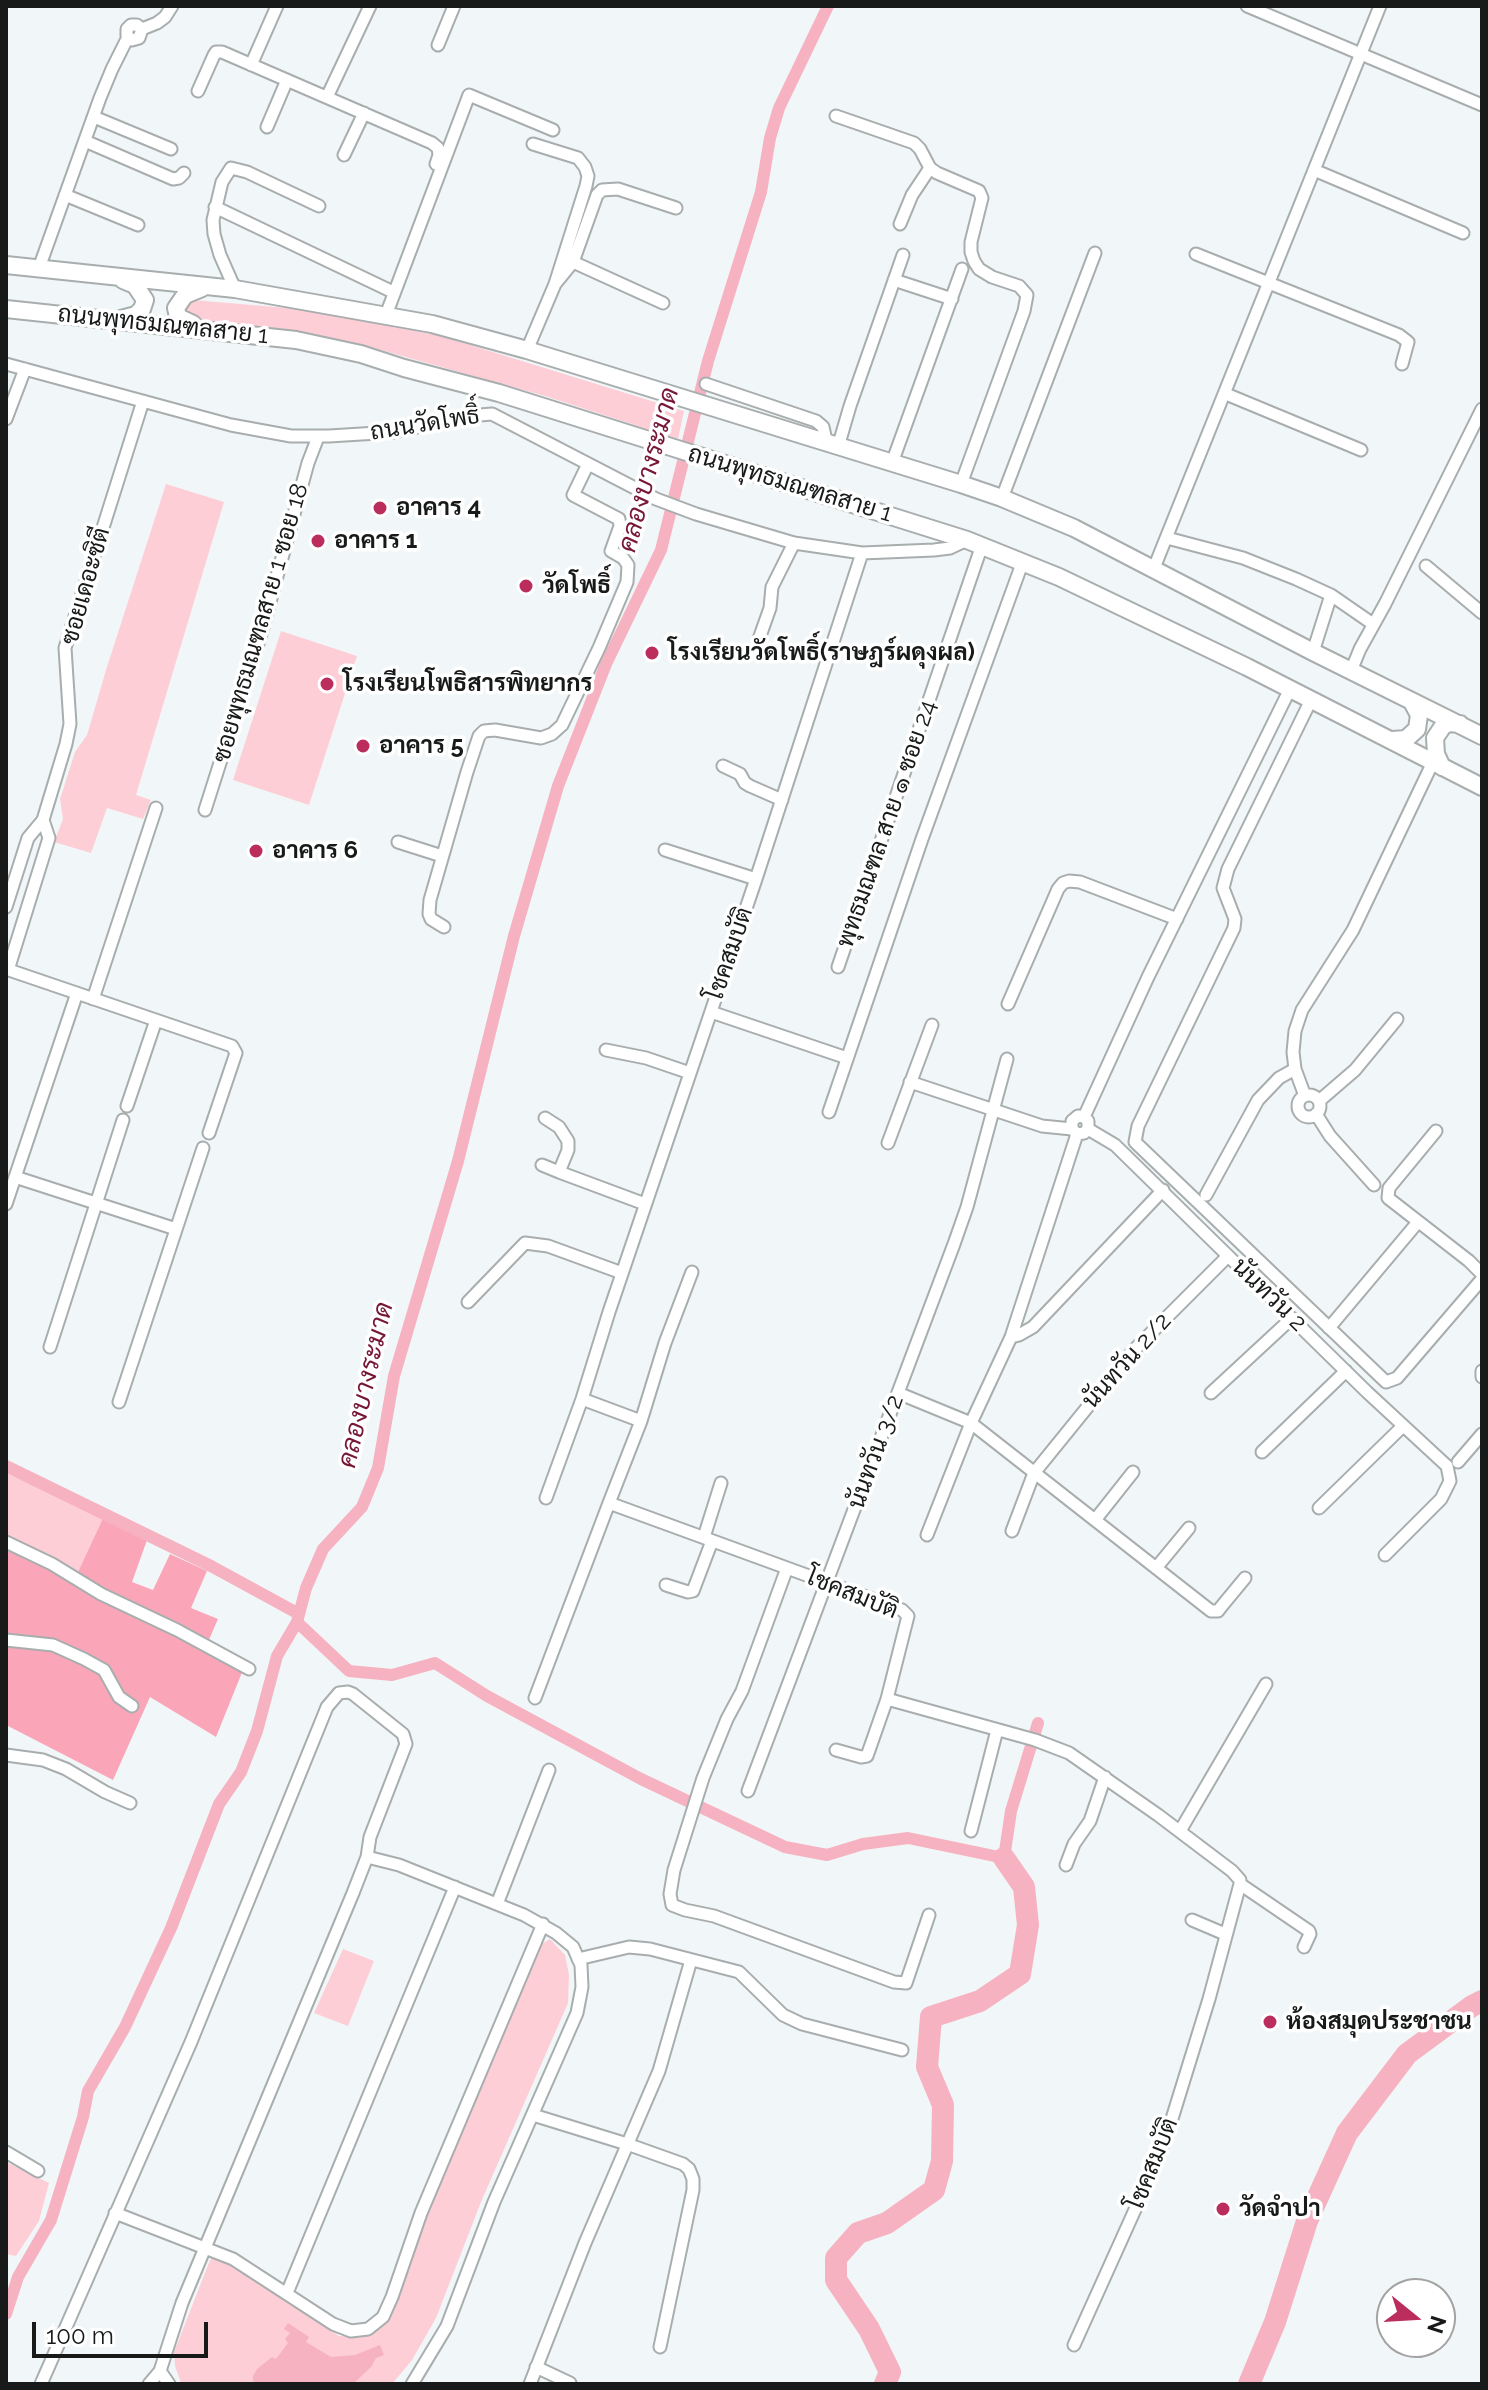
<!DOCTYPE html>
<html>
<head>
<meta charset="utf-8">
<style>
  body { margin:0 }
  #map { position:relative; width:1488px; height:2390px; overflow:hidden; background:#f1f7f8; font-family:Raleway,sans-serif }
  canvas { display:block }
  .frame { position:absolute; inset:0; border:8px solid #181a1a; pointer-events:none }
  .north { position:absolute; left:1376px; top:2278px; width:80px; height:80px; box-sizing:border-box; background:#fff; border:2px solid #a3a3a3; border-radius:50%; rotate:108deg; font-size:22px; font-weight:700; line-height:32px; text-align:center; color:#181a1a }
  .north::after { content:''; display:block; margin:auto; width:28px; height:36px; background:#bb2d5d; clip-path:polygon(50% 0,100% 100%,50% 72%,0 100%) }
  .scale { position:absolute; left:32px; top:2322px; width:176px; height:36px; box-sizing:border-box; border:4px solid #181a1a; border-top:0; padding-left:10px; font-size:24px; line-height:28px; white-space:nowrap; color:#181a1a; -webkit-text-stroke:6px #fff; paint-order:stroke }
</style>
</head>
<body>
<div id="map">
<canvas width="1488" height="2390"></canvas>
<div class="frame"></div>
<div class="north">N</div>
<div class="scale">100 m</div>
</div>
<script>
const g = document.querySelector('canvas').getContext('2d');
g.lineJoin = 'round';
function fill(path, color) { g.fillStyle = color; g.fill(path, 'evenodd'); }
const shape = rows => new Path2D(rows.map(r => 'M' + r).join(''));
function stroke(path, color, width, dash) { g.strokeStyle = color; g.lineWidth = width; g.lineCap = dash ? 'butt' : 'round'; g.setLineDash(dash || []); g.stroke(path); }
function write(font, color, halo, rows, align = 'center') {
  g.font = font + ' Raleway,Sarabun,sans-serif'; g.lineWidth = 7; g.setLineDash([]); g.textBaseline = 'middle'; g.strokeStyle = halo; g.fillStyle = color; for (const [text, x, y, turn = 0] of rows) {
    g.save(); g.translate(x, y); g.rotate((+turn || 0) * Math.PI / 180); g.textAlign = isNaN(turn) ? turn : align; if (halo) g.strokeText(text, 0, 0); g.fillText(text, 0, 0); g.restore();
  }
}
fill(shape([
  [193,300,299,309,441,336,684,411,678,439,545,396,363,345,278,329,192,319,185,316,184,306],
  [166,484,224,502,136,795,151,800,143,819,107,808,91,853,54,842,63,819,60,799,75,752,87,735,106,670],
  [281,631,357,656,309,805,233,780],
  [8,1474,104,1516,77,1574,6,1536,6,1478],
  [550,1939,565,1955,569,1975,568,2003,481,2202,436,2318,412,2360,392,2384,181,2383,175,2366,174,2352,210,2260,213,2257,229,2263,252,2276,339,2336,356,2337,373,2334,389,2317,411,2261,428,2209,538,1946],
  [343,1949,374,1961,348,2026,314,2013],
  [6,2162,49,2183,39,2221,16,2256,6,2254]
]), '#feced7');
fill(shape([
  [104,1516,147,1540,132,1582,153,1590,170,1554,207,1571,191,1608,218,1619,208,1642,247,1660,216,1737,150,1697,113,1780,6,1725,6,1556,14,1541,77,1574]
]), '#faa6b8');
fill(shape([
  [288,2323,309,2337,306,2342,331,2357,355,2355,380,2345,384,2355,376,2358,371,2367,353,2384,259,2384,253,2381,253,2376,257,2369,272,2357,276,2359,288,2343,285,2339,290,2333,284,2329]
]), '#f6b2c0');
stroke(shape([
  [6,1466,211,1566,299,1614],
  [297,1622,349,1671,392,1675,435,1663,487,1696,641,1779,785,1847,827,1855,863,1844,908,1838,1004,1858,1011,1811,1038,1723],
  [6,2314,18,2277,51,2220,83,2117,88,2091,125,2027,171,1928,219,1804,241,1772,257,1731,277,1656,297,1622,306,1588,323,1549,362,1507,378,1468,394,1376,458,1161,514,936,558,786,606,664,661,550,708,361,761,192,770,138,779,108,828,6]
]), '#f6b2c0', 12);
stroke(shape([
  [885,2384,890,2372,869,2329,836,2280,836,2258,858,2233,887,2223,934,2190,942,2161,943,2105,927,2067,931,2017,980,2001,1020,1974,1028,1925,1024,1887,1004,1858],
  [1249,2384,1275,2322,1307,2221,1347,2133,1407,2054,1472,2006,1482,2001]
]), '#f6b2c0', 22);
const minor = shape([
  [1247,6,1482,105],
  [142,29,137,25,131,25,127,29,127,36,132,40,139,38,142,29,157,23,165,17,172,6],
  [438,45,454,6],
  [251,65,277,6],
  [198,91,214,55,216,52,222,52,432,143,438,148,439,155,436,164],
  [327,97,370,6],
  [836,116,914,143,920,149,930,168,937,173,979,191,982,198,971,242,971,252,974,261,979,269,992,277,1019,286,1027,295,1024,311,961,484],
  [94,117,171,149],
  [267,127,287,80],
  [85,141,173,179,179,178,184,173],
  [533,144,578,158,585,167,588,176,586,186,555,284],
  [344,155,364,113],
  [1314,170,1463,233],
  [65,195,138,225],
  [215,207,393,292],
  [900,224,912,195,930,168],
  [1196,254,1399,335,1408,342,1402,364],
  [573,262,597,195,602,190,618,189,676,208],
  [39,268,100,98,112,69,128,37],
  [894,280,952,299],
  [235,289,220,255,214,234,213,220,222,182,231,168,247,172,319,206],
  [386,315,469,95,553,130],
  [527,350,555,284,573,262,663,303],
  [6,364,231,425,291,436,329,436,394,432,468,416,492,414,656,499,696,514,794,543,862,553,934,550,950,548,967,540],
  [706,384,816,421,823,427,825,436,823,442],
  [1226,394,1361,450],
  [6,419,25,369],
  [838,447,850,406,903,255],
  [892,463,962,269],
  [1002,498,1095,253],
  [1167,538,1243,558,1296,579,1331,595,1373,624],
  [1426,566,1482,613],
  [1154,568,1380,6],
  [759,639,770,608,772,587,794,543],
  [1313,652,1331,595],
  [1351,671,1360,649,1385,604,1482,409],
  [1311,700,1228,869,1223,888,1235,919,1234,928,1138,1126,1135,1142,1386,1382,1397,1378,1482,1279],
  [723,766,740,774,745,783,750,786,782,800],
  [205,810,262,631,308,463,318,437],
  [398,842,442,856],
  [665,850,756,879],
  [6,907,28,838,43,820,66,744,70,724,65,648,143,401],
  [444,927,431,919,429,914,430,900,467,772,479,736,484,731,495,730,541,738,552,734,562,725,599,648,627,582,628,565,623,558,611,551,620,526,619,519,573,495,588,464],
  [838,967,982,545],
  [6,969,232,1046,236,1053,209,1133],
  [8,970,49,838,43,820],
  [93,999,156,808],
  [1008,1004,1058,889,1063,883,1069,881,1080,882,1177,919],
  [711,1012,847,1058],
  [606,1050,646,1058,690,1073],
  [910,1082,1042,1126,1072,1129],
  '1298 1106a11 11 0 1 1 22 0a11 11 0 1 1-22 0Z',
  [1305,1096,1295,1069,1293,1052,1295,1031,1302,1010,1353,930,1433,762],
  [1319,1101,1355,1070,1397,1019],
  [127,1106,156,1020],
  [829,1112,922,839,1023,561],
  [1316,1114,1330,1136,1374,1185],
  [1084,1117,1088,1121,1088,1129,1084,1133,1077,1134,1072,1129,1072,1121,1078,1116,1084,1117,1148,977,1290,689],
  [545,1118,559,1127,568,1141,568,1150,559,1172,645,1204],
  [1088,1129,1115,1145,1367,1392,1447,1466,1450,1481,1441,1499,1385,1555],
  [1436,1131,1389,1188,1388,1198,1469,1261,1482,1274],
  [888,1143,932,1025],
  [542,1165,559,1172],
  [15,1177,176,1229],
  [1206,1195,1258,1100,1279,1078,1295,1069],
  [6,1204,77,993],
  [468,1302,525,1243,548,1246,622,1273],
  [1329,1328,1418,1222],
  [1011,1337,1019,1335,1033,1327,1163,1190],
  [50,1347,123,1120],
  [1482,1371,1482,1377],
  [898,1393,971,1423,1211,1611,1218,1611,1221,1607,1245,1578],
  [1211,1393,1292,1318],
  [582,1399,641,1421,609,1503,902,1610,908,1616,907,1620,887,1699,1035,1740,1069,1753,1158,1815,1232,1871,1240,1880,1240,1884,1309,1931,1310,1934,1304,1947],
  [119,1402,203,1148],
  [641,1421,665,1343,692,1272],
  [1262,1452,1346,1371],
  [1458,1462,1482,1434],
  [546,1498,582,1399,609,1312,756,879,862,553],
  [1319,1508,1403,1426],
  [1095,1520,1133,1472],
  [1012,1531,1034,1473,1133,1351,1228,1256],
  [927,1535,971,1423,1011,1337,1077,1134],
  [704,1537,721,1483],
  [6,1542,52,1564,101,1594,177,1630,249,1669],
  [787,1568,742,1691,727,1719,703,1778,674,1870,670,1894,672,1905,685,1910,714,1916,894,1982,906,1983,929,1915],
  [1156,1568,1189,1528],
  [666,1585,688,1592,693,1591,712,1541],
  [6,1640,53,1645,84,1659,104,1670,119,1697,132,1706],
  [535,1698,609,1503],
  [836,1750,861,1757,867,1756,887,1699],
  [6,1755,43,1760,66,1769,105,1792,130,1803],
  [748,1791,954,1244,967,1207,1007,1059],
  [971,1831,997,1730],
  [1180,1831,1266,1684],
  [367,1857,399,1865,524,1915,556,1933,573,1947,581,1965,582,1987,577,2013,494,2202,447,2326,412,2384],
  [1066,1865,1074,1844,1090,1821,1105,1777],
  [497,1904,549,1770],
  [1192,1920,1225,1934],
  [578,1959,629,1947,650,1949,739,1972,783,2015,802,2024,902,2050],
  [533,2115,627,2144,683,2164,689,2169,693,2179,693,2190,660,2347],
  [6,2152,38,2171],
  [115,2213,233,2259,333,2324,351,2331,368,2329,383,2317,392,2297,421,2213,543,1924],
  [287,2293,455,1887],
  [1074,2345,1156,2163,1171,2122,1209,1999,1240,1884],
  [536,2367,570,2383],
  [41,2384,191,2042,327,1707,339,1693,348,1692,353,1694,403,1734,406,1744,370,1837,367,1857,353,1893,182,2303,160,2371,169,2384],
  [149,2384,160,2371],
  [530,2384,585,2243,659,2071,691,1960]
]);
const secondary = shape([
  [6,265,235,289,432,324,527,350,961,484,1002,498,1074,528,1313,652,1482,736],
  [6,309,296,340,361,354,404,368,499,393,967,540,1059,577,1247,667,1482,787],
  [121,319,136,315,142,309,145,300,135,285,123,280],
  [193,324,178,317,176,308,185,295,202,288],
  [1392,740,1406,739,1417,729,1419,715,1412,702],
  [1442,767,1436,754,1435,738,1443,726,1449,723,1460,724]
]);
stroke(minor, '#a8adae', 15);
stroke(secondary, '#a8adae', 20);
stroke(minor, '#fff', 11);
stroke(secondary, '#fff', 16);
for (const [x, y, r, color] of [
  [380,508,8,"#bb2d5d"],
  [318,541,8,"#bb2d5d"],
  [526,586,8,"#bb2d5d"],
  [652,653,8,"#bb2d5d"],
  [327,684,8,"#bb2d5d"],
  [363,746,8,"#bb2d5d"],
  [256,851,8,"#bb2d5d"],
  [1270,2022,8,"#bb2d5d"],
  [1223,2209,8,"#bb2d5d"]
]) { const dot = new Path2D(); dot.arc(x, y, r, 0, 2 * Math.PI); g.fillStyle = color; g.fill(dot); stroke(dot, '#fff', 3); }
write('24px', '#181a1a', '#fff', [
  ["ถนนพุทธมณฑลสาย 1",163,325,6],
  ["ถนนวัดโพธิ์",425,424,-9],
  ["ถนนพุทธมณฑลสาย 1",790,484,17],
  ["ซอยเดอะซิตี",86,586,-74],
  ["ซอยพุทธมณฑลสาย 1 ซอย 18",261,623,-74],
  ["พุทธมณฑล สาย ๑ ซอย 24",887,824,-71],
  ["โชคสมบัติ",730,954,-71],
  ["นันทวัน 2",1269,1295,44],
  ["นันทวัน 2/2",1127,1361,-48],
  ["นันทวัน 3/2",876,1452,-70],
  ["โชคสมบัติ",852,1594,22],
  ["โชคสมบัติ",1153,2164,-68]
]);
write('bold 24px', '#181a1a', '#fff', [
  ["อาคาร 4",396,508],
  ["อาคาร 1",334,541],
  ["วัดโพธิ์",542,586],
  ["โรงเรียนวัดโพธิ์(ราษฎร์ผดุงผล)",668,653],
  ["โรงเรียนโพธิสารพิทยากร",343,684],
  ["อาคาร 5",379,746],
  ["อาคาร 6",272,851],
  ["ห้องสมุดประชาชน",1286,2022],
  ["วัดจำปา",1239,2209]
], 'left');
write('italic 26px', '#771738', '#fff', [
  ["คลองบางระมาด",649,470,-75],
  ["คลองบางระมาด",366,1385,-77]
]);
</script>
</body>
</html>
